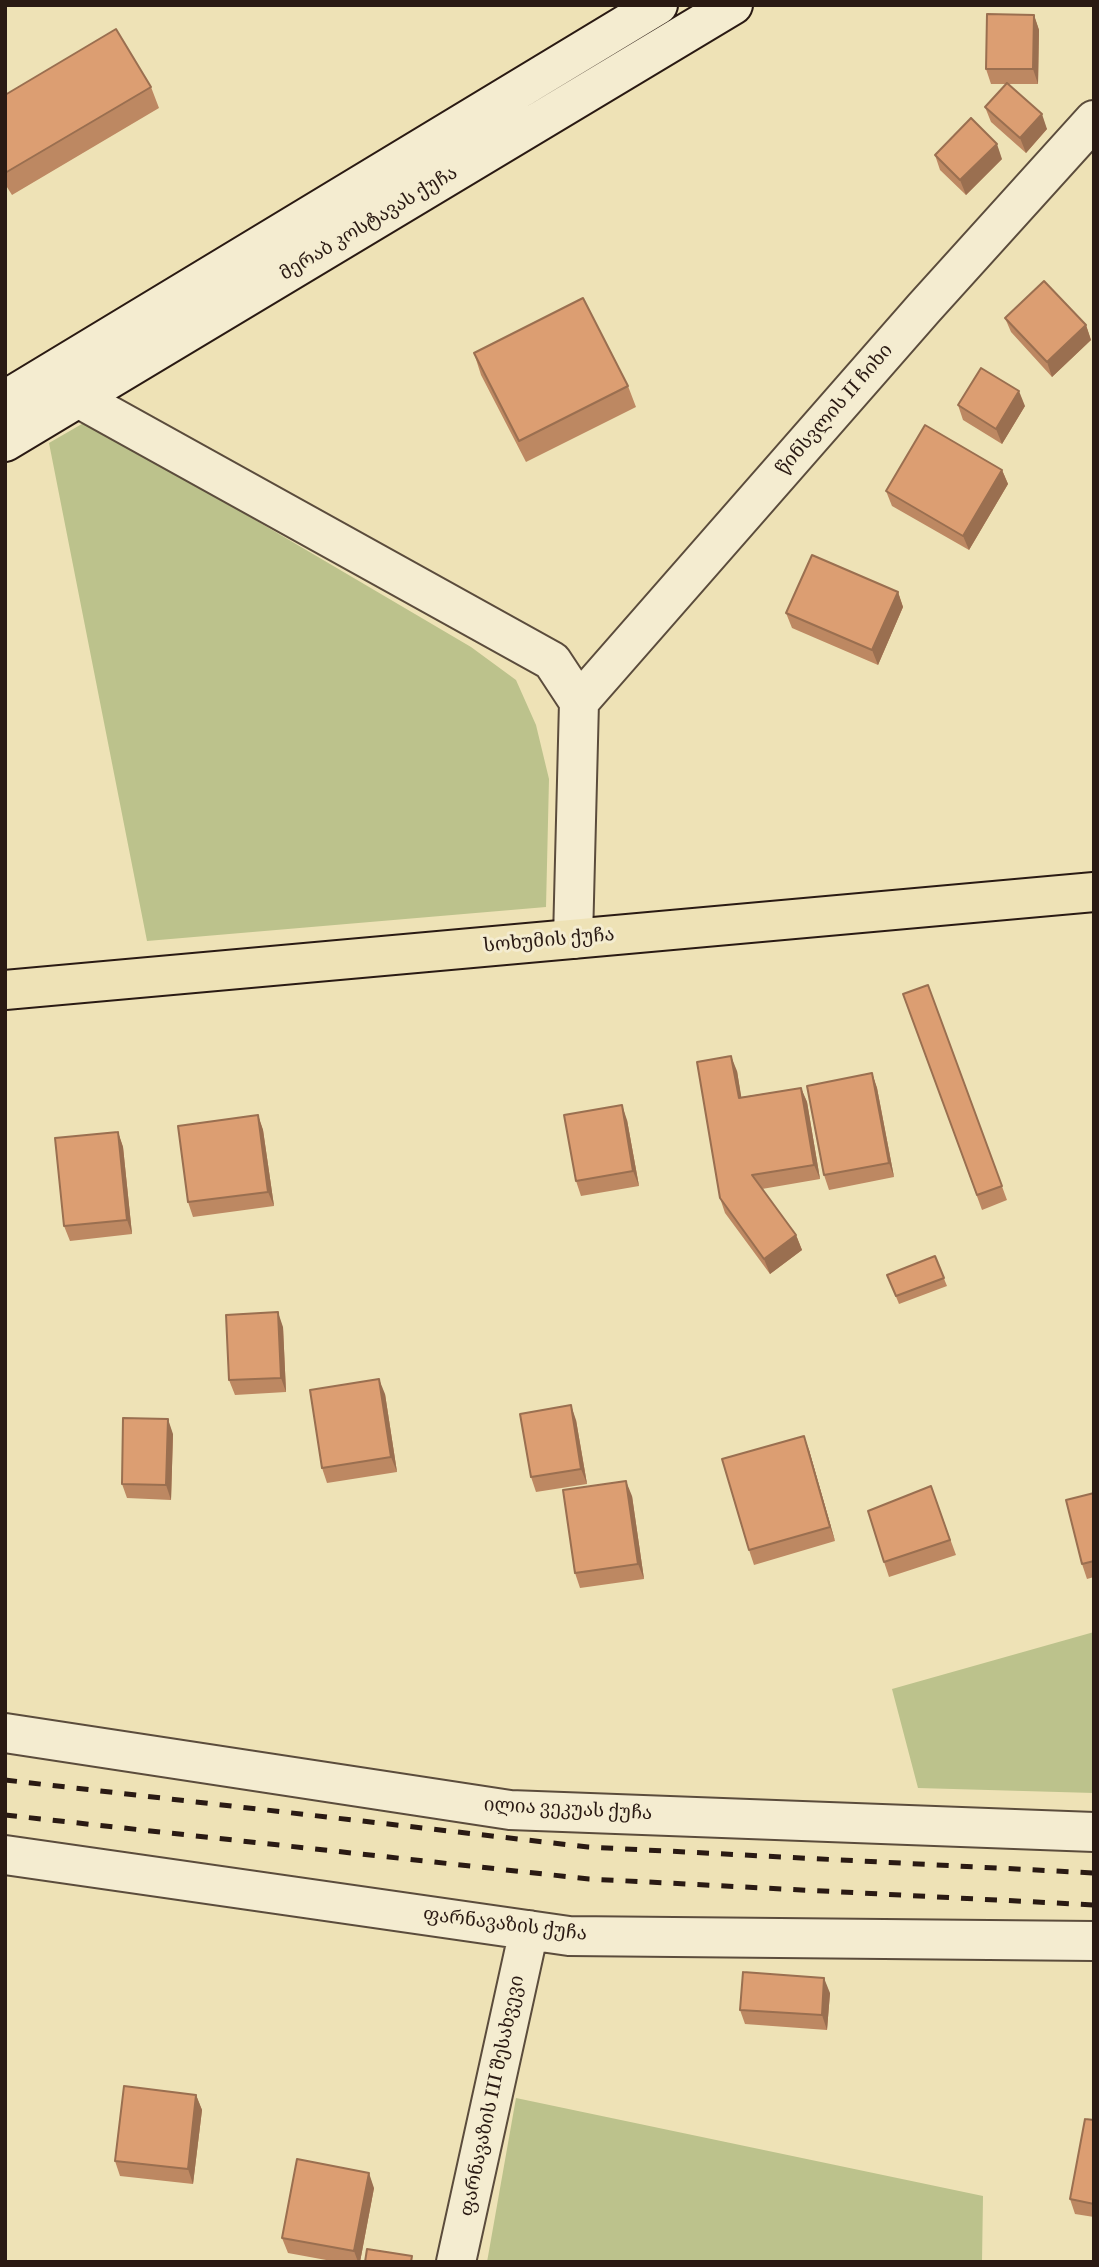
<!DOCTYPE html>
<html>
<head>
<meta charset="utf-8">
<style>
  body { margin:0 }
  #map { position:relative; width:1099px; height:2267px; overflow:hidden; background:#eee2b6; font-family:"IM FELL Great Primer",serif }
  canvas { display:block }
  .frame { position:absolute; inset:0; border:7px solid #2a1a13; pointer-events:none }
</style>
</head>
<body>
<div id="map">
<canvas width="1099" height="2267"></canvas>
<div class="frame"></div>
</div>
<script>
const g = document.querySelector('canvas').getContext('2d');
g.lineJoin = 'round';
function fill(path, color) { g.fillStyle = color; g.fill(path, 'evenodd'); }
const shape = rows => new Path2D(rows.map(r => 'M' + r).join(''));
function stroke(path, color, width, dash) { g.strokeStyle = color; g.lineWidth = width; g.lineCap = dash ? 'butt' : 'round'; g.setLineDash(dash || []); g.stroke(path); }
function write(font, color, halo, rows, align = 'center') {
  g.font = font + ' "IM FELL Great Primer","Noto Serif Georgian",serif'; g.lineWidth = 6; g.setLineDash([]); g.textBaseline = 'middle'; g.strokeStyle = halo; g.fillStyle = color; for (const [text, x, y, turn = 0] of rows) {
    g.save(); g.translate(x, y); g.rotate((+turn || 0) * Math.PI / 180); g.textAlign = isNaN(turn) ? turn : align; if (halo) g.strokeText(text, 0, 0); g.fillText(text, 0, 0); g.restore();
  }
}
fill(shape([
  [87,421,471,647,516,680,536,725,549,779,546,907,147,941,49,443],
  [1094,1632,1094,1793,918,1788,892,1689],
  [516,2098,983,2196,982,2262,487,2262]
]), '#bcc28c');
const street = shape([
  [78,398,552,661,579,702,573,939],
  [579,702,924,308,1094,120],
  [5,1733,510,1810,1094,1832],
  [5,1855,569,1936,1094,1941],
  [456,2262,529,1930]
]);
const secondary = shape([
  [5,400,658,5],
  [5,442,733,5]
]);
const highway = shape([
  [5,990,1094,892]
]);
stroke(street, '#5b4c3c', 42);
stroke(secondary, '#2a1a13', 42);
stroke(highway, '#2a1a13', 42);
stroke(street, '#f4ecd0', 38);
stroke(secondary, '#f4ecd0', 38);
stroke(highway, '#eee2b6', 38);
stroke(shape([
  [5,1780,588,1847,1094,1873],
  [5,1815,589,1879,1094,1905]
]), '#2a1a13', 5, [12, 12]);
fill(shape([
  [1034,15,1039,30,1038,84,1007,84,1047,129,1026,153,991,122,985,107,1006,84,991,84,986,69],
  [151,87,159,108,12,195,5,184,5,95],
  [935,155,1002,159,966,195,940,170],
  [1005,318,1086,325,1091,340,1052,377,1011,332],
  [474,353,628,386,636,407,526,462,481,375],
  [958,405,1025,406,1002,444,963,420],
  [1002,470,1008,484,969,550,892,506,886,491],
  [898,592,903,607,878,665,792,628,786,613],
  [928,985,1007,1200,982,1210,903,994],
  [737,1071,741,1097,801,1088,807,1102,820,1179,762,1189,796,1235,802,1250,770,1274,725,1213,720,1198],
  [872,1073,877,1088,894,1177,829,1190,824,1175],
  [258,1115,263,1130,274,1206,193,1217,188,1202],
  [627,1120,639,1186,581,1196,576,1181],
  [118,1132,123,1147,132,1234,70,1241,64,1226],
  [935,1256,947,1286,899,1304,887,1275],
  [283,1327,286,1392,235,1395,229,1380],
  [385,1394,397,1472,327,1483,322,1468],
  [576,1420,587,1484,536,1492,531,1477],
  [173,1434,171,1500,127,1498,122,1484],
  [809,1450,835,1541,754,1565,749,1550],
  [931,1486,956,1555,889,1577,884,1562],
  [1094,1493,1094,1577,1087,1579,1082,1564],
  [632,1496,644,1579,580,1588,575,1573],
  [830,1993,827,2030,745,2024,740,2010],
  [196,2095,202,2110,193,2184,120,2176,115,2161],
  [1094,2120,1094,2217,1075,2214,1070,2199],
  [374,2188,360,2262,337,2262,288,2253,282,2238]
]), '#bd8862');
fill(shape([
  [1034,15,1039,30,1038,84,1033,69],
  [1042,114,1047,129,1026,153,1020,138],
  [997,144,1002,159,966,195,960,180],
  [1086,325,1091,340,1052,377,1047,362],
  [1019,391,1025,406,1002,444,996,429],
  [1002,470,1008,484,969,550,963,536],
  [898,592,903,607,878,665,872,650],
  [731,1056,737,1071,744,1113,739,1098],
  [872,1073,877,1088,894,1177,889,1163],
  [801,1088,807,1102,820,1179,814,1165],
  [622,1105,627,1120,639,1186,633,1171],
  [258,1115,263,1130,274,1206,268,1192],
  [118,1132,123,1147,132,1234,127,1220],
  [796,1235,802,1250,770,1274,764,1259],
  [278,1312,283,1327,286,1392,281,1378],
  [379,1379,385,1394,397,1472,391,1457],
  [571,1405,576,1420,587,1484,581,1469],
  [168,1419,173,1434,171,1500,166,1485],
  [804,1436,809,1450,835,1541,830,1527],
  [626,1481,632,1496,644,1579,638,1564],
  [824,1978,830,1993,827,2030,822,2015],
  [196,2095,202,2110,193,2184,188,2169],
  [369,2173,374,2188,360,2262,358,2262,354,2251]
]), '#9a6f50');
const building = shape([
  [987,14,1034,15,1033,69,986,69,987,14],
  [116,29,151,87,5,173,5,95,116,29],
  [1007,83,1042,114,1020,138,985,107,1007,83],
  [971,118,997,144,960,180,935,155,971,118],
  [1044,281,1086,325,1047,362,1005,318,1044,281],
  [583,298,628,386,519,441,474,353,583,298],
  [981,368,1019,391,996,429,958,405,981,368],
  [925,425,1002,470,963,536,886,491,925,425],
  [812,555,898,592,872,650,786,613,812,555],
  [928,985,1002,1186,977,1195,903,994,928,985],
  [731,1056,739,1098,801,1088,814,1165,752,1175,796,1235,764,1259,720,1198,697,1062,731,1056],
  [872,1073,889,1163,824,1175,807,1086,872,1073],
  [622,1105,633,1171,576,1181,564,1115,622,1105],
  [258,1115,268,1192,188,1202,178,1126,258,1115],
  [118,1132,127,1220,64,1226,55,1138,118,1132],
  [935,1256,944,1278,896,1296,887,1275,935,1256],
  [278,1312,281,1378,229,1380,226,1315,278,1312],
  [379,1379,391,1457,322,1468,310,1390,379,1379],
  [571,1405,581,1469,531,1477,520,1414,571,1405],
  [123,1418,168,1419,166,1485,122,1484,123,1418],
  [804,1436,830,1527,749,1550,722,1459,804,1436],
  [626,1481,638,1564,575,1573,563,1490,626,1481],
  [931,1486,950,1540,884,1562,868,1511,931,1486],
  [1094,1493,1094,1561,1082,1564,1066,1500,1094,1493],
  [743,1972,824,1978,822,2015,740,2010,743,1972],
  [124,2086,196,2095,188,2169,115,2161,124,2086],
  [1085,2119,1094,2120,1094,2204,1070,2199,1085,2119],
  [297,2159,369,2173,354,2251,282,2238,297,2159],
  [367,2249,412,2256,411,2262,365,2262,367,2249]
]);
fill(building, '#dc9e72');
stroke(building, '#9a6f50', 2);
write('19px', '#2a1a13', '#f4ecd0', [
  ["მერაბ კოსტავას ქუჩა",369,224,-31],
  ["წინსვლის II ჩიხი",835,410,-49],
  ["სოხუმის ქუჩა",549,941,-5],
  ["ილია ვეკუას ქუჩა",568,1810,3],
  ["ფარნავაზის ქუჩა",505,1925,7],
  ["ფარნავაზის III შესახვევი",493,2096,-78]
]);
</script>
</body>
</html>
